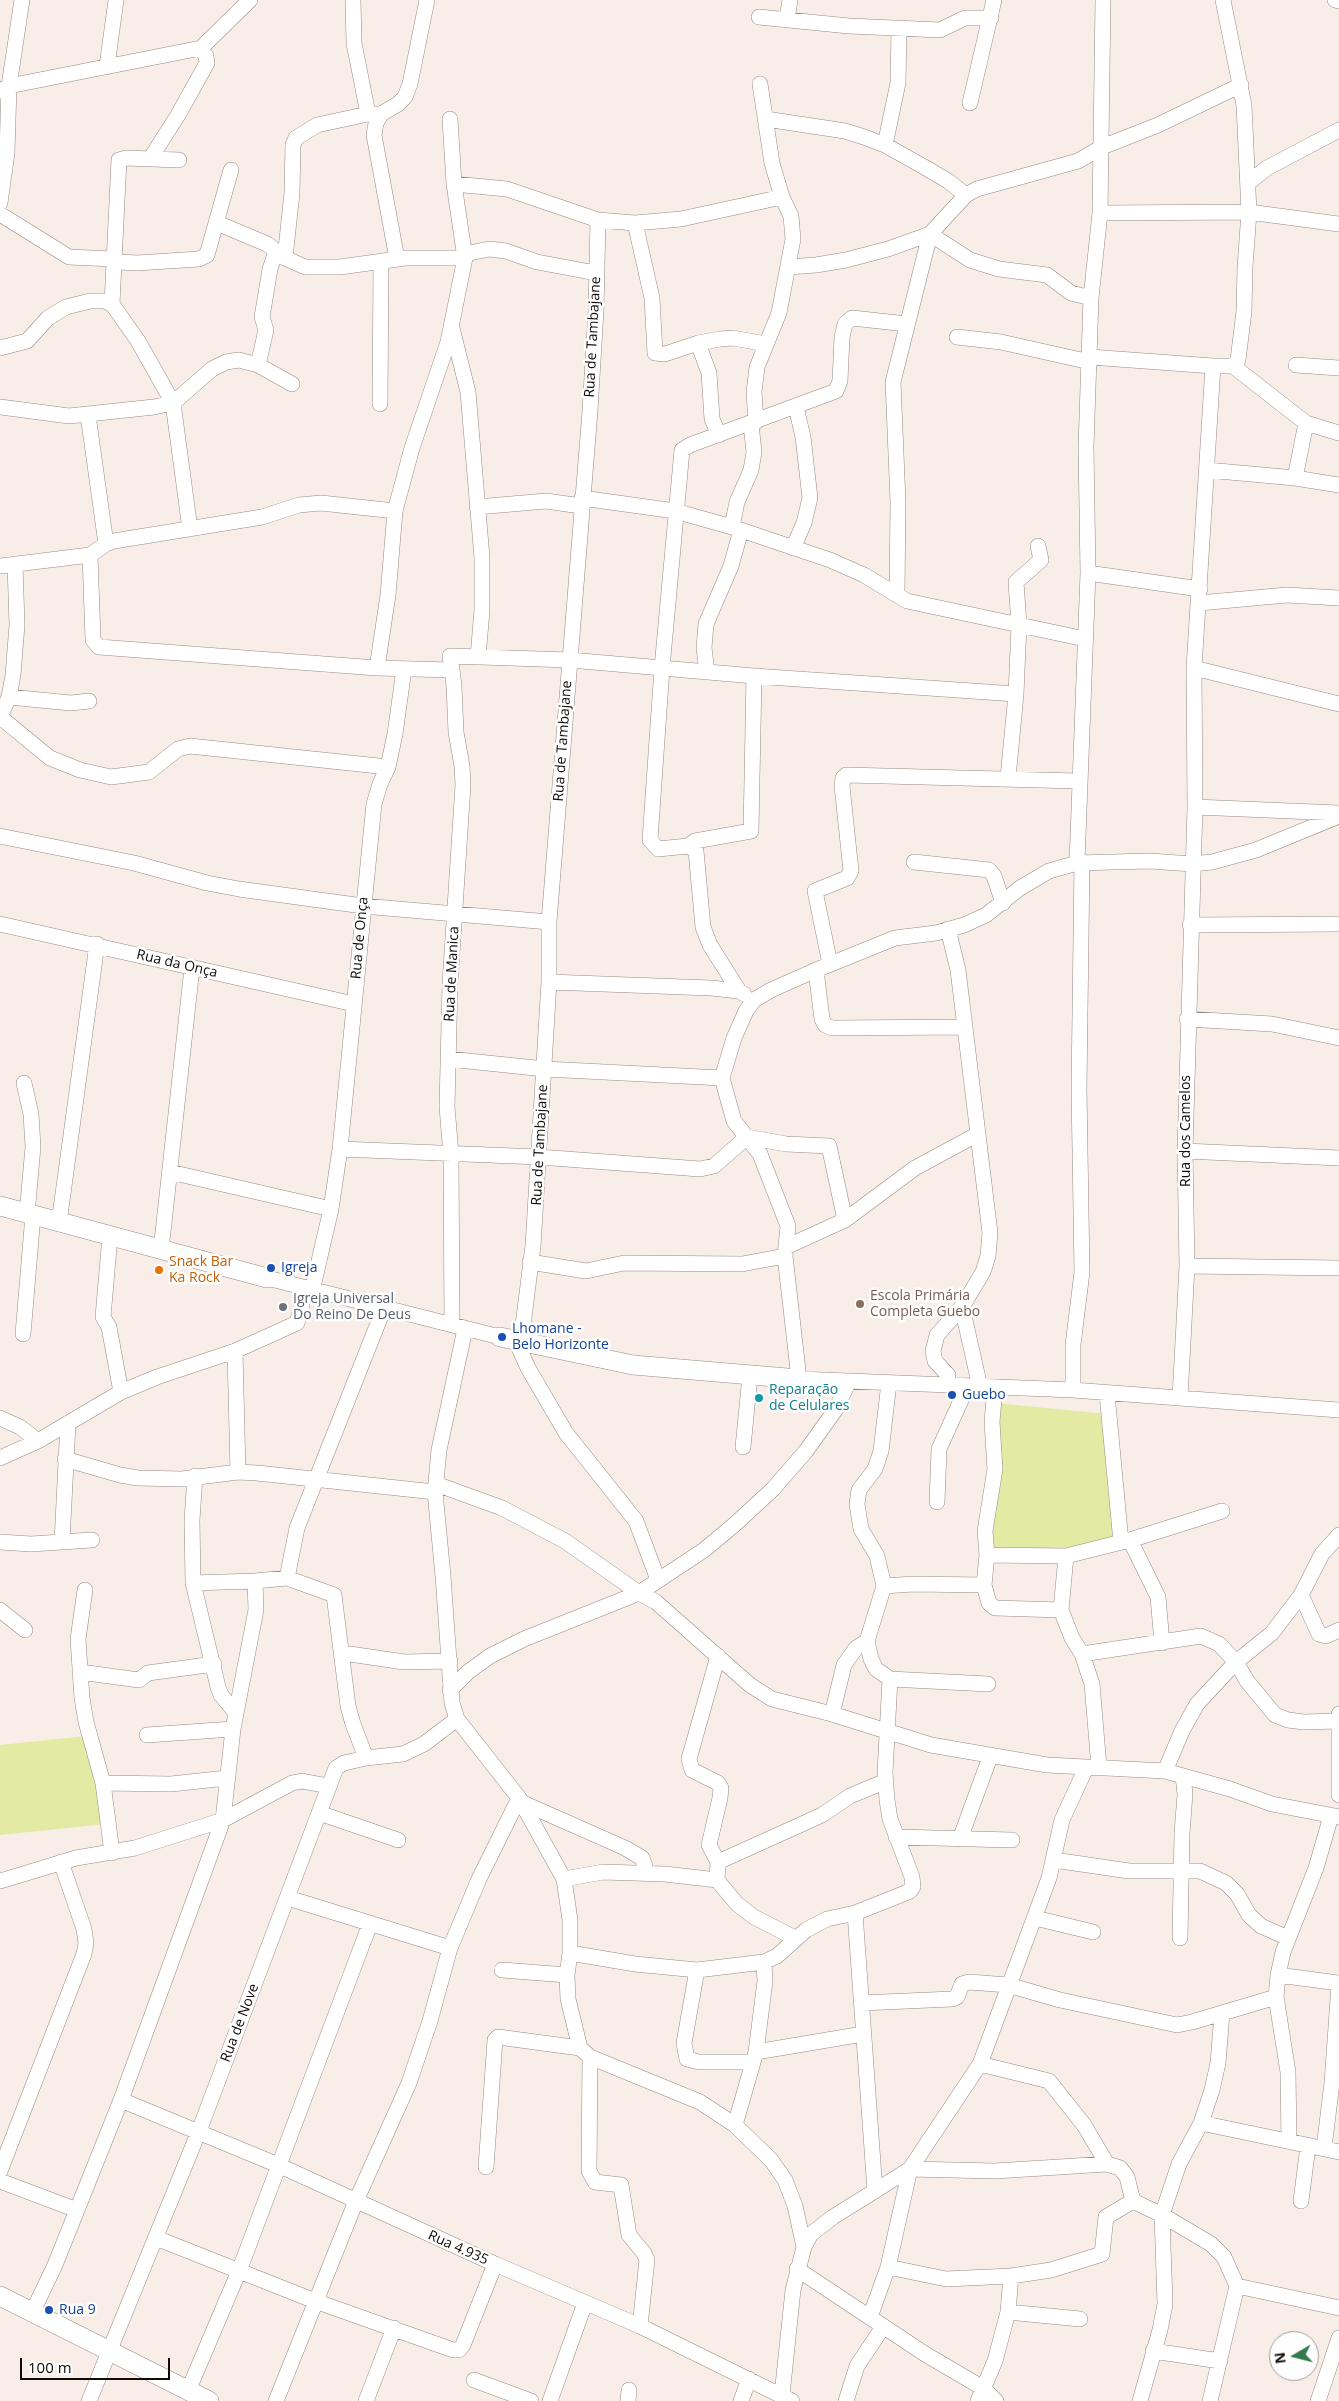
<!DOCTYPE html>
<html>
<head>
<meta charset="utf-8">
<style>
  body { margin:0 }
  #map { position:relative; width:1339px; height:2401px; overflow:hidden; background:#f9eee7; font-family:"Open Sans",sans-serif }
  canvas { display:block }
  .north { position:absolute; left:1269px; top:2331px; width:50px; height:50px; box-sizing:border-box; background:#fefefe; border:1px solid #9e9d9c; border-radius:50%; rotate:262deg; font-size:14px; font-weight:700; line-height:20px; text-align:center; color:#0e0b09 }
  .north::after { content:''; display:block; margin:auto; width:18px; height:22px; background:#327c49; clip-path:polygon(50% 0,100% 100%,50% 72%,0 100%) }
  .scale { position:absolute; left:20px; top:2358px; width:150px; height:22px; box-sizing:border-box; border:2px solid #0e0b09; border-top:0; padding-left:6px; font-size:15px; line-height:18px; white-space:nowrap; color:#0e0b09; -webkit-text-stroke:4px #fefefe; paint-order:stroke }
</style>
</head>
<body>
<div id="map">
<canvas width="1339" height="2401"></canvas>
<div class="north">N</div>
<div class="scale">100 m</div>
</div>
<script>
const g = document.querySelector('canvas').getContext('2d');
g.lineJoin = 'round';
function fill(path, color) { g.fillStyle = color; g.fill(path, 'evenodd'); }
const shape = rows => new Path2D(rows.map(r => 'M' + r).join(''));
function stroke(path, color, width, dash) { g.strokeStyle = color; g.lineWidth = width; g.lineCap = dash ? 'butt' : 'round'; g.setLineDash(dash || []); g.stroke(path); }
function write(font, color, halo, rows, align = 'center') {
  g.font = font + ' "Open Sans",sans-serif'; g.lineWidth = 5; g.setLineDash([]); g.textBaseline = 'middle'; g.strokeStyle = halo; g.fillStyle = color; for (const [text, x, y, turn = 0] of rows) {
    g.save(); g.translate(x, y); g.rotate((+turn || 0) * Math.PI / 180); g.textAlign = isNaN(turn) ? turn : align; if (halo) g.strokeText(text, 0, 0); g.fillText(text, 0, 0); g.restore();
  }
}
fill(shape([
  [995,1403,1108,1414,1118,1537,1065,1552,990,1552],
  [96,1735,106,1824,0,1835,0,1745]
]), '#e3eaa3');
const minor = shape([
  [353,0,354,43,368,114],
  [1335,0,1339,1],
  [759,17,849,26,940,30,965,18,991,18],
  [787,19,790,0],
  [107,66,116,0],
  [0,91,9,86,201,48,250,0],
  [970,103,994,0],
  [766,119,845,131,864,137,885,145,926,168,948,181,966,195],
  [885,145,898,83,899,29],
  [150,159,178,115,207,63,206,56,201,48],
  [1248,183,1267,168,1339,130],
  [454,184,507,189,598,220,635,223,681,219,782,197],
  [0,203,7,153,9,86,22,0],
  [1100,213,1249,212,1339,224],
  [0,214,69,257,114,259,120,262,137,263,199,259,207,255,231,170],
  [217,223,267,244,285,258,305,267,340,267,405,258,465,258,465,254,489,249,506,251,537,262,596,273],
  [635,223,652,298,655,353,665,354,698,343,720,339,733,338,766,344],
  [930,234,970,260,999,269,1047,275,1071,293,1091,298],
  [285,258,292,193,293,145,296,138,317,125,368,114,381,114],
  [397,259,374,135,376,123,381,114,398,104,405,97,410,84,427,0],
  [788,267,816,265,846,260,888,249,930,234],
  [112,304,119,160,126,158,179,160],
  [452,328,468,392,474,463,482,558,482,610,478,657],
  [957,337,1001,342,1090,362],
  [698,343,709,373,712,419,719,435],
  [0,348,27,341,48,318,66,307,90,301,104,301,112,304,138,341,173,403,190,529],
  [1090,357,1213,366],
  [258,365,266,330,262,317,270,269,276,251],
  [1296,365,1339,368],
  [1233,366,1306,423,1339,433],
  [380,404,381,262],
  [0,407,69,416,154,407,173,403,212,369,226,362,239,360,258,365,292,384],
  [88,415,106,544],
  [756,422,754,392,757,367,779,313,793,239,791,216,782,197,772,163,760,84],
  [1207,470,1295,478,1339,485],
  [1295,478,1306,423],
  [582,498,675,511,732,527,830,560,864,575,907,601,1085,639],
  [477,507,546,501,581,506],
  [732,527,737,502,751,470,754,452,751,424],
  [793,548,804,523,810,498,803,437,796,407],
  [90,555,93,640,99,647,377,668,388,595,395,511,412,448,448,342,465,258,454,184,450,119],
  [0,566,90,555,106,544,114,541,262,517,299,505,321,503,395,511],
  [1088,573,1200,589],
  [897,594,898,502,893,382,930,234,966,195,977,189,1078,161,1102,147,1158,125,1241,85],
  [1199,603,1287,595,1339,598],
  [377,668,452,670,454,686,456,732,462,766,463,785,450,984,447,1107,451,1154,452,1325],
  [1194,668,1339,704],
  [452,670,450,656,570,660,754,676,1016,694],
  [707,672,704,648,706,624,731,566,741,530],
  [9,697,71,703,89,701],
  [0,717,50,758,80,770,111,777,149,772,178,749,190,746,388,767],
  [0,717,9,697,13,675,17,625,15,564],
  [1008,778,1016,694,1019,625,1016,582,1041,560,1038,546],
  [1195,807,1339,813],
  [1339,816,1256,850,1212,862,1192,864,1150,861,1077,863,1049,871,1020,888,986,915,964,925,936,933,895,938,816,970,771,990,754,1000,746,1011,734,1038,722,1078,734,1121,760,1154,788,1226,785,1256,799,1379,1073,1390,1339,1410],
  [0,836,134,863,207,883,239,889,363,906,549,922],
  [688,846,695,841,751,831,754,676],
  [914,862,989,870,994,876,1003,903],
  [1077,863,1088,573,1086,447,1091,298,1100,213,1103,0],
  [0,924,354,1004],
  [1190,925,1339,924],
  [830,964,815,891,847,878,851,871,842,786,843,778,846,775,1078,781],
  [816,970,822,1019,825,1025,832,1028,965,1027],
  [549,982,711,988,739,991,744,994],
  [739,991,710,945,703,927,696,851,688,846,658,849,650,840,662,668,682,450,690,445,836,391,840,381,842,337,845,324,852,318,907,324],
  [1187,1019,1272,1024,1339,1038],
  [449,1059,545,1069,722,1078],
  [24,1083,31,1114,33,1147,27,1214],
  [340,1149,539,1157,700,1169,714,1166,747,1137,786,1144,829,1146,845,1220],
  [1185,1151,1339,1158],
  [170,1172,331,1209],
  [59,1223,97,944],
  [110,1236,103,1317,109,1327,121,1392],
  [786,1247,845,1220,915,1168,978,1134],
  [161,1250,192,968],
  [530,1262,586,1271,624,1263,742,1264,785,1256],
  [1187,1266,1339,1268],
  [267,1278,500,1337],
  [312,1291,331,1209,340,1149,374,804,380,784,388,767,395,734,404,669],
  [962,1307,980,1387],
  [465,1329,439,1450,435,1492,443,1576,452,1703,457,1719,519,1798,564,1879,570,1920,570,1953,567,1975,568,1999,580,2048],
  [23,1334,33,1215],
  [516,1341,528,1368,566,1433,636,1521,658,1580],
  [521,1341,533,1246,549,982,549,922,590,411,596,311,598,220],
  [235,1351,238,1472],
  [948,1375,935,1361,933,1351,937,1335,962,1307,983,1272,988,1256,990,1233,958,970,948,929],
  [995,1388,992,1422,995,1469,985,1531,987,1555,984,1585,989,1603,995,1608,1061,1610],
  [1073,1390,1073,1345,1082,1272,1079,1089,1082,862],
  [1107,1394,1121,1542],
  [1180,1398,1187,1266,1185,1151,1195,807,1194,668,1213,366,1233,366,1238,360,1244,311,1245,267,1249,212,1244,105,1223,0],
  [0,1418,20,1427,38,1441],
  [743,1447,750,1376],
  [0,1458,38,1441,121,1392,157,1377,235,1351,297,1323,306,1289],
  [65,1459,120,1475,138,1478,182,1479,238,1472,257,1473,435,1492],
  [195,1476,192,1520,193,1583,218,1687,221,1695,236,1713],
  [436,1484,502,1508,565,1541,639,1593,656,1602,750,1685,772,1699,832,1714,931,1745,1047,1765,1165,1771,1230,1789,1272,1804,1339,1817],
  [937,1502,939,1449,967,1387],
  [1130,1540,1158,1597,1162,1643],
  [0,1542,31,1544,92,1540],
  [62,1542,68,1423],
  [987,1555,1066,1556,1130,1540,1222,1511],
  [1066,1556,1061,1610,1072,1638,1082,1654,1092,1684,1099,1767],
  [287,1578,297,1528,384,1308],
  [193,1583,255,1581,287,1578,334,1595,348,1706,353,1724,366,1758],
  [884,1586,913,1584,984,1585],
  [85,1590,78,1639,82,1698,86,1722,103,1783,112,1853],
  [1301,1595,1319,1634,1326,1636,1339,1630],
  [0,1610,25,1630],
  [343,1653,404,1662,450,1661],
  [1082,1654,1201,1636,1219,1644,1236,1662,1247,1681,1275,1715,1288,1720,1304,1722,1338,1721],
  [718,1656,689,1759,692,1770,718,1783,721,1788,720,1798,709,1845,718,1862,717,1880,737,1904,754,1917,795,1938],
  [80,1672,139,1680,148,1673,214,1664],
  [890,1679,988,1684],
  [450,1690,468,1672,490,1656,524,1639,639,1593,704,1550,734,1525,773,1489,806,1451,836,1409,849,1381],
  [832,1714,844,1665,856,1648,867,1641],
  [1339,1714,1339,1795],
  [147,1735,233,1729],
  [1165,1771,1182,1731,1197,1704,1236,1662,1272,1633,1301,1595,1322,1554,1339,1535],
  [103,1783,171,1784,227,1778],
  [521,1802,625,1848,642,1858,645,1866,643,1873],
  [319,1813,398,1840],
  [896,1837,1012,1840],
  [960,1839,990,1757],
  [1054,1860,1129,1871,1200,1871,1226,1883,1237,1894,1249,1915,1261,1926,1288,1938],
  [718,1862,822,1815,850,1796,886,1781],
  [564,1879,603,1872,665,1874,717,1880],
  [0,1881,76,1858,135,1848,223,1820,292,1783,302,1781,328,1786],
  [288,1898,450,1948],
  [855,1913,875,2191],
  [1035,1918,1093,1932],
  [1180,1938,1182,1833,1185,1794,1183,1776],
  [570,1953,635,1964,697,1970,764,1962,777,1956,806,1930,827,1919,855,1913,898,1896,910,1891,913,1887,912,1877,890,1819,887,1800,885,1773,890,1679,876,1669,871,1659,867,1641,884,1586,877,1556,861,1529,857,1504,859,1490,875,1469,881,1451,889,1383],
  [502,1970,567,1975],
  [697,1970,684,2043,687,2059,699,2062,753,2062],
  [1278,1975,1339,1983],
  [861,2003,952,1999,957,1997,962,1984,969,1982,1008,1985,1060,2000,1177,2025,1192,2022,1276,1997],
  [756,2052,863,2034],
  [590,2057,589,2171,595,2182,621,2185,629,2235,644,2253,647,2260,640,2326],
  [980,2064,1049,2081,1084,2125,1107,2164,1120,2168,1127,2177,1133,2201,1162,2215,1211,2244,1224,2257,1237,2286,1210,2401],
  [121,2100,278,2165,495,2264,640,2326,792,2401],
  [1201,2123,1339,2152],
  [735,2125,756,2052,765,1981,764,1962],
  [1289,2141,1288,2072,1276,1997,1278,1975,1283,1952,1316,1868,1331,1816],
  [1324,2148,1332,2083,1339,1985],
  [486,2167,495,2040,498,2037,580,2048,590,2057,700,2102,735,2125,771,2160,785,2180,795,2206,804,2247],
  [0,2171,84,1954,86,1943,84,1929,61,1862],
  [0,2181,77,2210],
  [1301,2201,1308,2146],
  [156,2238,315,2301,453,2350,459,2350,463,2345,495,2264],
  [888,2267,946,2279,1011,2276,1051,2270,1102,2254,1106,2217,1133,2201],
  [797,2269,925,2354,983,2388,996,2401],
  [1237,2286,1339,2308],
  [33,2311,55,2265,121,2100,223,1820,233,1729,256,1610,255,1581],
  [1008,2312,1080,2319],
  [870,2317,888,2267,910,2169,995,2171,1107,2164],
  [1153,2351,1220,2361],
  [474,2380,531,2401],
  [188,2391,239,2271,370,1924],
  [782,2395,793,2290,804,2247,811,2234,833,2217,910,2169,980,2064,1049,1878,1062,1820,1086,1768],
  [89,2401,199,2131,336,1768,344,1763,366,1758,403,1754,424,1744,457,1719],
  [276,2401,356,2201,409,2083,430,2021,450,1948,479,1879,519,1798],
  [366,2401,394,2328],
  [550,2401,585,2303],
  [628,2401,629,2390],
  [741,2401,749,2379],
  [846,2401,857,2366,883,2327],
  [978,2401,995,2361,1008,2312,1011,2276],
  [1140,2401,1160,2330,1165,2304,1162,2215,1179,2164,1201,2123,1212,2090,1218,2063,1222,2013],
  [1318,2401,1339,2338]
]);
const major = shape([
  [0,1206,267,1278],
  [500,1337,633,1365,799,1379],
  [0,2296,209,2401]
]);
stroke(minor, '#948a84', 16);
stroke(major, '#948a84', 20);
stroke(minor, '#fff', 15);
stroke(major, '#fff', 19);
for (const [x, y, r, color] of [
  [271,1268,5,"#1a4fb4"],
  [159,1270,5,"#e8710a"],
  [860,1304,5,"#8d6e63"],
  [283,1307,5,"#6b7280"],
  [502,1337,5,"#1a4fb4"],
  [952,1395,5,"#1a4fb4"],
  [759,1398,5,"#0f9aa8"],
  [49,2310,5,"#1a4fb4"]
]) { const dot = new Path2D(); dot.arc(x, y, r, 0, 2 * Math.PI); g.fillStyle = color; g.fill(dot); stroke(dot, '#fefefe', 2); }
write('14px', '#0e0b09', '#fefefe', [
  ["Rua de Tambajane",593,337,-87],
  ["Rua de Tambajane",563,741,-86],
  ["Rua de Onça",360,938,-85],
  ["Rua da Onça",177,964,13],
  ["Rua de Manica",452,974,-87],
  ["Rua dos Camelos",1186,1131,-90],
  ["Rua de Tambajane",540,1145,-87],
  ["Rua de Nove",240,2023,-69],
  ["Rua 4.935",458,2248,24]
]);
write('14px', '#c56008', '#fefefe', [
  ["Snack Bar",169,1262],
  ["Ka Rock",169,1278]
], 'left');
write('14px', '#164399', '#fefefe', [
  ["Igreja",281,1268],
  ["Lhomane -",512,1329],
  ["Belo Horizonte",512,1345],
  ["Guebo",962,1395],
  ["Rua 9",59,2310]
], 'left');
write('14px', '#785e54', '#fefefe', [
  ["Escola Primária",870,1296],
  ["Completa Guebo",870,1312]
], 'left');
write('14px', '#5b616d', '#fefefe', [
  ["Igreja Universal",293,1299],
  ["Do Reino De Deus",293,1315]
], 'left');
write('14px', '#0d838f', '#fefefe', [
  ["Reparação",769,1390],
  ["de Celulares",769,1406]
], 'left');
</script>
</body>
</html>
